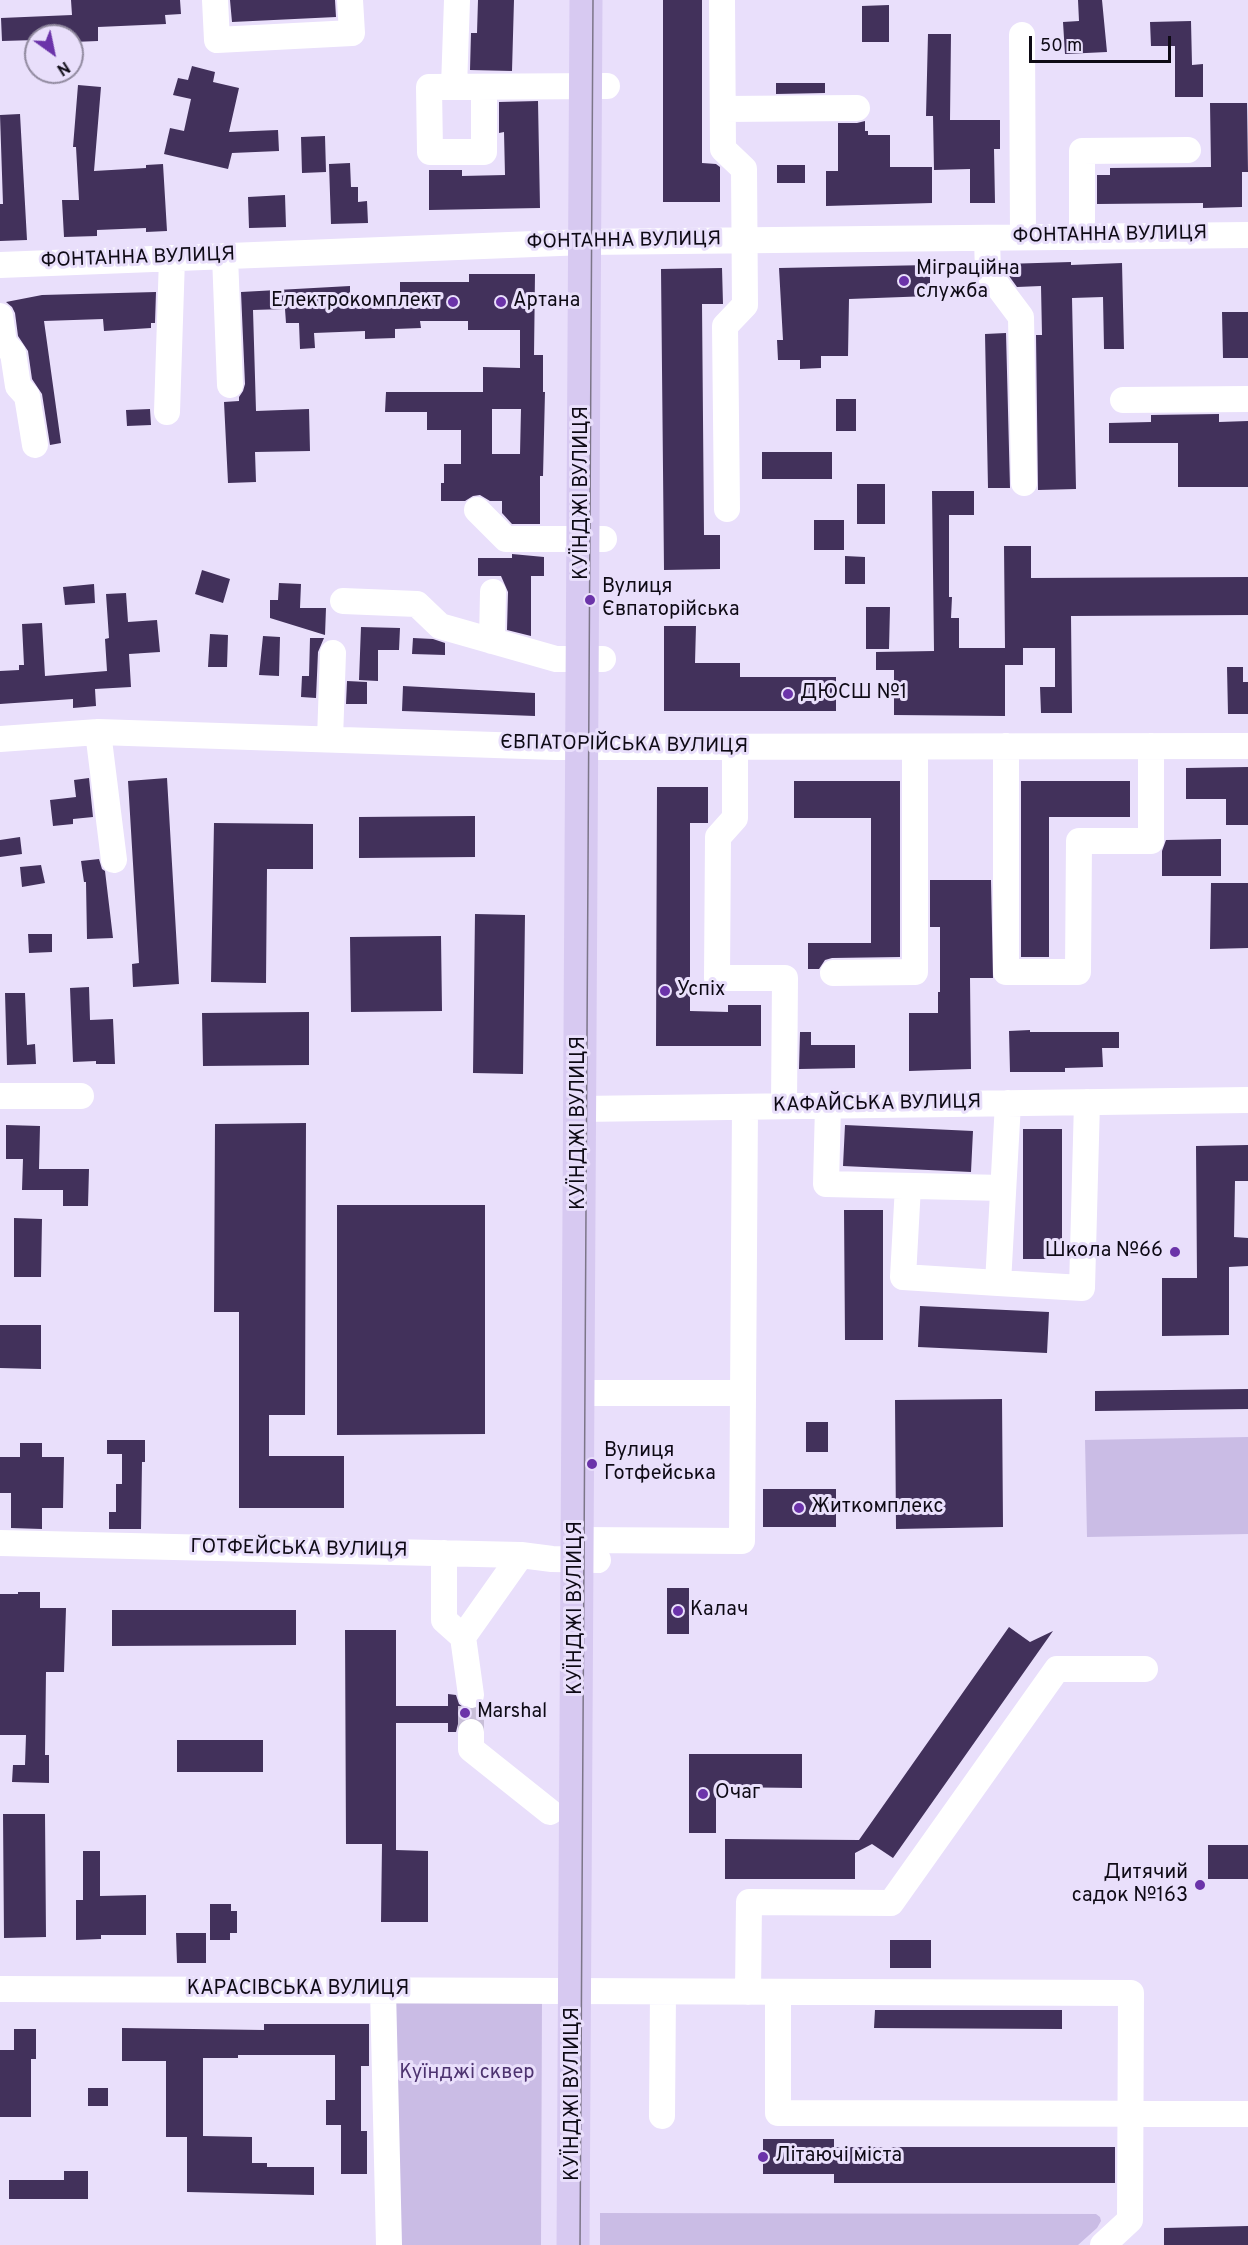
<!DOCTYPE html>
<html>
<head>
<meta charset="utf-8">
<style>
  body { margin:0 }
  #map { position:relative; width:1248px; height:2245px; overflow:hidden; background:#e9dffb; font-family:Overpass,sans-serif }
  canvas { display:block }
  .north { position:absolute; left:24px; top:24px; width:60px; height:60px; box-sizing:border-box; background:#e9dffb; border:2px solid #918a9f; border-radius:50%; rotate:147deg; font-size:16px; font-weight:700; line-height:24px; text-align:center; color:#0e0a15 }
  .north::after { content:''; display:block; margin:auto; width:21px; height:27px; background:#6b33a9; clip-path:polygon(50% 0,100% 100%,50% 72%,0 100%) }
  .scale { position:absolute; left:1029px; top:36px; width:142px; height:27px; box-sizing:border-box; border:3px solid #0e0a15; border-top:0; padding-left:8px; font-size:18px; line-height:21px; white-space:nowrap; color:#0e0a15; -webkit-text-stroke:4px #e9dffb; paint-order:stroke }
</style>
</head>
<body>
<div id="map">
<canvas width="1248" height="2245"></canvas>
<div class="north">N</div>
<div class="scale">50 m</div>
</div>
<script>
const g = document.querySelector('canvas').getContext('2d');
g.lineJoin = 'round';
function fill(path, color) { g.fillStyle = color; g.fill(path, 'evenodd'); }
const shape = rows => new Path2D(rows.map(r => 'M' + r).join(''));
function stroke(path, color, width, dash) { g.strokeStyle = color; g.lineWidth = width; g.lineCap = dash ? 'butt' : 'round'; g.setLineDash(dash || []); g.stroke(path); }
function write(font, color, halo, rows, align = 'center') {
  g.font = font + ' Overpass,sans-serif'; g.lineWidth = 6; g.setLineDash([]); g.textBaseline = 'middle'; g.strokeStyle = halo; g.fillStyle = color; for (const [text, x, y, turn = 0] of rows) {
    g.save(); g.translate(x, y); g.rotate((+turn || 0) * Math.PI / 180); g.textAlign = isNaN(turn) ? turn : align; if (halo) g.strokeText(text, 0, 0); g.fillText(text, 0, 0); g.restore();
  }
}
fill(shape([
  [1248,1437,1248,1534,1087,1537,1085,1440],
  [390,1997,542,1998,541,2245,396,2245],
  [600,2213,1096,2214,1100,2217,1101,2221,1097,2228,1078,2245,600,2245]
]), '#cabce5');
fill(shape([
  [71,0,180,0,181,14,165,15,166,24,98,27,98,41,73,42,73,36,36,36,36,40,2,41,1,18,72,15],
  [230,0,335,0,336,17,232,22],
  [478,0,514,0,512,71,470,70,471,33,477,33],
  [663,0,702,0,702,163,716,164,720,167,720,202,663,202],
  [1078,0,1102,0,1107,52,1065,54,1063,22,1079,21],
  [889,5,889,42,862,42,862,6],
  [1191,21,1192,65,1203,64,1203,97,1175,97,1175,46,1151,46,1150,22],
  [928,34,951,34,950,120,1000,120,1000,149,994,149,995,203,970,203,970,169,934,170,933,116,926,116],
  [192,66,215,72,213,82,239,88,229,132,278,130,279,151,232,153,228,169,164,154,170,128,184,131,191,99,173,95,178,78,188,80],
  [776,83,825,83,825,93,776,94],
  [78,85,101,87,94,171,146,168,146,165,163,164,167,231,146,232,146,228,97,230,97,236,64,237,62,200,79,200,76,147,73,147],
  [538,101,540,208,429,210,429,170,462,170,462,176,505,175,504,132,499,133,499,102],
  [1210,103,1247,103,1248,172,1242,172,1242,207,1203,208,1203,203,1097,204,1097,175,1110,175,1110,168,1211,167],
  [20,114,27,240,0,241,0,204,3,204,0,115],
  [865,121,865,131,868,131,868,135,890,135,890,167,932,167,932,203,826,206,826,171,838,171,838,123,857,123],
  [325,136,326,172,302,173,301,137],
  [350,163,351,187,358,187,358,202,367,201,368,223,331,224,329,164],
  [777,165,805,165,805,183,777,183],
  [285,195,286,227,249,228,248,197],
  [1071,262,1071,265,1122,263,1124,349,1104,349,1103,297,1072,298,1076,489,1038,490,1036,335,1042,335,1041,286,1017,287,1004,269,1004,264],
  [930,265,930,296,849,299,848,356,821,356,821,368,800,369,800,360,778,360,777,340,783,340,779,268],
  [722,268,723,304,702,304,704,535,720,535,720,569,664,570,661,269],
  [469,274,535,274,534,355,543,355,543,392,545,392,543,476,540,476,540,524,512,524,502,513,502,501,490,501,480,495,473,496,465,501,441,501,441,483,444,483,444,464,461,464,461,430,427,430,427,412,385,412,386,392,483,392,483,367,520,368,520,330,468,330,468,321,420,321,421,328,395,329,395,338,365,339,365,331,314,333,315,348,300,349,299,323,286,323,285,309,253,310,256,411,309,409,310,451,255,452,256,482,228,483,224,402,239,401,239,397,243,391,245,384,241,292,350,286,350,299,400,297,400,282,469,282],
  [492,409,521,409,520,454,492,454],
  [156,292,155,323,151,323,151,328,104,331,103,319,44,321,61,443,50,445,42,394,32,379,28,351,18,336,15,313,12,307,6,302,42,295],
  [1222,312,1248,312,1248,358,1223,358],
  [1006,333,1010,488,988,488,985,334],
  [836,399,856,399,856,431,836,431],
  [150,409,151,425,127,426,126,410],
  [1219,414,1219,422,1248,421,1248,487,1178,487,1178,443,1109,443,1109,423,1151,422,1151,415],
  [762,452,832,452,832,479,762,479],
  [857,484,885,484,885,524,857,524],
  [932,491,974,491,974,515,949,515,949,597,952,597,951,618,959,618,959,648,1005,648,1004,546,1031,546,1031,578,1248,577,1248,615,1071,616,1072,713,1041,713,1040,687,1055,687,1055,648,1023,648,1023,665,1005,665,1005,716,894,715,894,670,876,670,876,652,934,651],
  [814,520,844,520,844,550,814,550],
  [512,554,544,557,544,576,531,576,531,636,507,630,508,592,501,576,478,576,478,558,512,558],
  [845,556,865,557,865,584,845,584],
  [202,570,230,579,223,603,195,594],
  [279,583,301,584,300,608,326,608,325,635,270,618,270,600,278,600],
  [94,584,95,603,65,605,63,587],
  [126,593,128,622,157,620,160,652,129,654,131,687,95,689,96,706,73,708,73,699,0,704,0,671,19,670,19,665,24,665,22,624,42,623,45,676,107,671,105,639,109,638,106,594],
  [866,607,890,607,889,649,866,649],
  [664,626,696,626,695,663,740,663,740,677,836,677,836,711,664,711],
  [361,627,400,628,399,650,378,650,378,681,359,680],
  [210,634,228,635,227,667,208,667],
  [263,636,280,637,279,676,259,675],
  [310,638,324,638,318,652,316,698,301,697,302,676,309,676],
  [413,638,433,639,445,643,445,655,412,654],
  [1227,667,1243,667,1243,682,1248,682,1248,714,1228,714],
  [347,681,367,682,367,704,346,704],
  [403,686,535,693,535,716,402,711],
  [1248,767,1248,825,1226,825,1226,799,1186,799,1186,768],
  [89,778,93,817,73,819,73,824,53,826,50,800,76,797,74,780],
  [167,778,179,984,133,987,132,964,139,963,128,781],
  [794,781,900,781,900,957,832,958,825,960,819,969,808,969,808,943,871,943,871,818,794,818],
  [1021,781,1130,781,1130,817,1049,817,1049,957,1021,957],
  [657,787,708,787,708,823,690,823,690,1011,728,1012,728,1005,761,1005,761,1046,656,1046],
  [475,816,475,857,359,858,359,817],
  [214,823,313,824,313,869,267,869,266,983,211,982],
  [20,837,22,854,0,857,0,840],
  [1221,839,1221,876,1162,876,1162,851,1166,840],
  [99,859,102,869,105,871,113,938,87,939,86,882,84,882,81,861],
  [41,865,45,883,22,887,20,867],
  [930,880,991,880,993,978,970,978,971,1069,909,1071,909,1013,938,1013,938,992,940,992,940,927,930,927],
  [1211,883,1248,883,1248,948,1210,949],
  [475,914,525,915,523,1074,473,1073],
  [28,934,52,934,52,952,29,953],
  [441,936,442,1011,351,1012,350,937],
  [89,987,90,1020,113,1019,115,1064,96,1064,96,1061,73,1062,70,988],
  [5,993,25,993,27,1045,35,1044,36,1064,7,1065],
  [309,1012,309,1065,203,1066,202,1013],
  [1030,1030,1030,1032,1119,1032,1119,1048,1102,1048,1103,1067,1065,1068,1065,1072,1010,1072,1009,1031],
  [800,1032,811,1032,811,1045,855,1045,855,1068,799,1069],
  [306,1123,305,1415,269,1415,269,1456,344,1456,344,1508,239,1508,239,1312,214,1312,215,1124],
  [6,1125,40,1126,39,1169,89,1169,88,1206,63,1206,63,1190,22,1190,23,1159,6,1159],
  [845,1125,973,1131,971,1172,843,1166],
  [1023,1129,1062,1129,1062,1259,1023,1259],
  [1248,1145,1248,1181,1235,1181,1234,1237,1248,1238,1248,1266,1229,1267,1229,1335,1162,1336,1162,1278,1197,1278,1196,1146],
  [337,1205,485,1205,485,1434,337,1435],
  [844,1210,883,1210,883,1340,845,1340],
  [14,1218,42,1219,41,1277,14,1277],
  [920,1306,1049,1312,1047,1353,918,1347],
  [0,1325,41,1325,41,1369,0,1368],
  [1248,1389,1248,1409,1095,1411,1095,1391],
  [1002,1399,1003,1527,896,1529,895,1400],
  [806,1422,828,1422,828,1452,806,1452],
  [107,1440,145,1440,145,1462,142,1462,141,1529,109,1529,109,1512,116,1512,116,1484,122,1484,122,1454,107,1454],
  [20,1443,42,1443,42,1457,64,1457,63,1508,42,1508,42,1529,11,1528,11,1493,0,1493,0,1457,20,1457],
  [763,1489,836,1489,836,1527,763,1527],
  [667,1588,689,1588,689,1634,667,1634],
  [18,1592,40,1592,40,1608,66,1608,64,1672,46,1672,45,1755,49,1755,49,1783,12,1782,13,1765,25,1765,26,1735,0,1735,0,1594,18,1594],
  [112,1610,296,1610,296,1645,112,1646],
  [1009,1627,1030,1642,1053,1631,893,1858,872,1844,855,1853,855,1879,725,1879,725,1839,859,1840],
  [345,1630,396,1630,396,1706,448,1706,448,1694,456,1695,459,1704,466,1709,474,1710,482,1704,482,1723,472,1717,464,1719,458,1724,456,1732,448,1732,448,1723,396,1723,396,1850,428,1851,428,1922,381,1922,382,1844,346,1844],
  [177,1740,263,1740,263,1772,177,1772],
  [689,1754,802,1754,802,1788,716,1787,716,1833,689,1833],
  [3,1814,45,1814,46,1937,4,1938],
  [1208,1845,1248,1845,1248,1879,1208,1879],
  [83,1851,100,1851,100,1896,146,1895,146,1935,101,1935,101,1939,76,1940,76,1900,83,1900],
  [210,1904,231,1904,231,1911,237,1911,237,1933,230,1933,230,1940,210,1940],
  [176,1933,206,1933,206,1963,177,1963],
  [890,1940,931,1940,931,1968,890,1968],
  [875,2010,1062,2010,1062,2029,874,2028],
  [264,2024,369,2024,369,2066,361,2066,361,2131,367,2131,367,2174,341,2174,341,2125,326,2125,326,2100,335,2100,335,2055,238,2055,238,2058,203,2058,203,2136,252,2137,252,2163,267,2163,267,2167,314,2167,314,2195,187,2192,187,2137,166,2137,166,2061,122,2061,122,2028,264,2030],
  [14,2029,36,2029,36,2059,31,2059,31,2117,0,2117,0,2050,14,2050],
  [88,2088,108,2088,108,2106,88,2106],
  [763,2139,834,2139,834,2147,1115,2147,1115,2183,834,2183,834,2174,763,2174],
  [64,2171,88,2171,88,2199,9,2199,9,2180,64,2180],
  [1248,2226,1248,2245,1164,2245,1164,2228]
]), '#42315b');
stroke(shape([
  [471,1732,471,1695]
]), '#c8bfd8', 26, [26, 13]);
stroke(shape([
  [215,0,217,40,352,33,350,0],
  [722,0,723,149,744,169,745,305,725,326,727,509],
  [1022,35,1023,237],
  [454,87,457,0],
  [484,87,484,152,430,152,429,87,607,86],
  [723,109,857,108],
  [1082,237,1082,151,1188,150],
  [987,238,988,273,1021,317,1024,483],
  [225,256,230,385],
  [0,265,585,242,1248,235],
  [0,316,4,343,13,353,18,386,27,396,35,445],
  [1123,400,1248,399],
  [167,412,172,258],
  [477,510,506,539,604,539],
  [343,601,417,604,440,626,556,659,603,659],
  [492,641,493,592],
  [98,732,114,860],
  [0,739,98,732,556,747,1248,746],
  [330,739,333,653],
  [1006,746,1006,972,1078,972,1079,841,1151,841,1151,746],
  [735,747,735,818,718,837,717,978,785,978,784,1106],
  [833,973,915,972,915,747],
  [0,1096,81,1096],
  [828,1106,826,1184,1003,1188],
  [580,1109,1248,1100],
  [908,1186,903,1277,998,1283,1008,1103],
  [998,1283,1082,1288,1087,1102],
  [578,1393,743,1393],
  [577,1540,742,1541,745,1107],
  [0,1543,521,1555,552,1559,598,1560],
  [444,1553,444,1620,463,1637,471,1695],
  [463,1637,521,1555],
  [471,1732,471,1749,550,1812],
  [0,1989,1131,1993,1130,2220,1103,2245],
  [383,1990,389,2245],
  [748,1992,749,1902,891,1903,1057,1669,1145,1669],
  [778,1992,778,2113,1248,2114],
  [662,2116,663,1992]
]), '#fff', 26);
stroke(shape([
  [573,2245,586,0]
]), '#d7c9f1', 33);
stroke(shape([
  [580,2245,593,0]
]), '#7c7588', 1.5);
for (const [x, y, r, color] of [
  [904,281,6,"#6b33a9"],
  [453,302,6,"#6b33a9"],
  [501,302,6,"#6b33a9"],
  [590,600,6,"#6b33a9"],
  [788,694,6,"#6b33a9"],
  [665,991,6,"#6b33a9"],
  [1175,1252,6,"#6b33a9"],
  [592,1464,6,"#6b33a9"],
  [799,1508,6,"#6b33a9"],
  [678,1611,6,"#6b33a9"],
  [465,1713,6,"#6b33a9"],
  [703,1794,6,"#6b33a9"],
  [1200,1885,6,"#6b33a9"],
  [763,2157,6,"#6b33a9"]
]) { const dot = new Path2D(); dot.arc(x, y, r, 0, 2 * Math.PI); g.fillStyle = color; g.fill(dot); stroke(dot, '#e9dffb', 2); }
write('20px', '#0e0a15', '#e9dffb', [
  ["ФОНТАННА ВУЛИЦЯ",1110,236,-1],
  ["ФОНТАННА ВУЛИЦЯ",624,242,-1],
  ["ФОНТАННА ВУЛИЦЯ",138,259,-2],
  ["КУЇНДЖІ ВУЛИЦЯ",583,493,-90],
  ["ЄВПАТОРІЙСЬКА ВУЛИЦЯ",624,746,1],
  ["КАФАЙСЬКА ВУЛИЦЯ",877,1105,-1],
  ["КУЇНДЖІ ВУЛИЦЯ",580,1123,-90],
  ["ГОТФЕЙСЬКА ВУЛИЦЯ",299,1550,1],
  ["КУЇНДЖІ ВУЛИЦЯ",577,1608,-90],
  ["КАРАСІВСЬКА ВУЛИЦЯ",298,1990],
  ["КУЇНДЖІ ВУЛИЦЯ",574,2094,-90]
]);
write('20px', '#0e0a15', '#e9dffb', [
  ["Міграційна",916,270],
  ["служба",916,293],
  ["Електрокомплект",441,302,"right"],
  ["Артана",513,302],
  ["Вулиця",602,588],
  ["Євпаторійська",602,611],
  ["ДЮСШ №1",800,694],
  ["Успіх",677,991],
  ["Школа №66",1163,1252,"right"],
  ["Вулиця",604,1452],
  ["Готфейська",604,1475],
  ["Житкомплекс",811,1508],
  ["Калач",690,1611],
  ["Marshal",477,1713],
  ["Очаг",715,1794],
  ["Дитячий",1188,1874,"right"],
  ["садок №163",1188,1897,"right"],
  ["Літаючі міста",775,2157]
], 'left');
write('20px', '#4d3370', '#e9dffb', [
  ["Куїнджі сквер",467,2074]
]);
</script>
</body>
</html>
